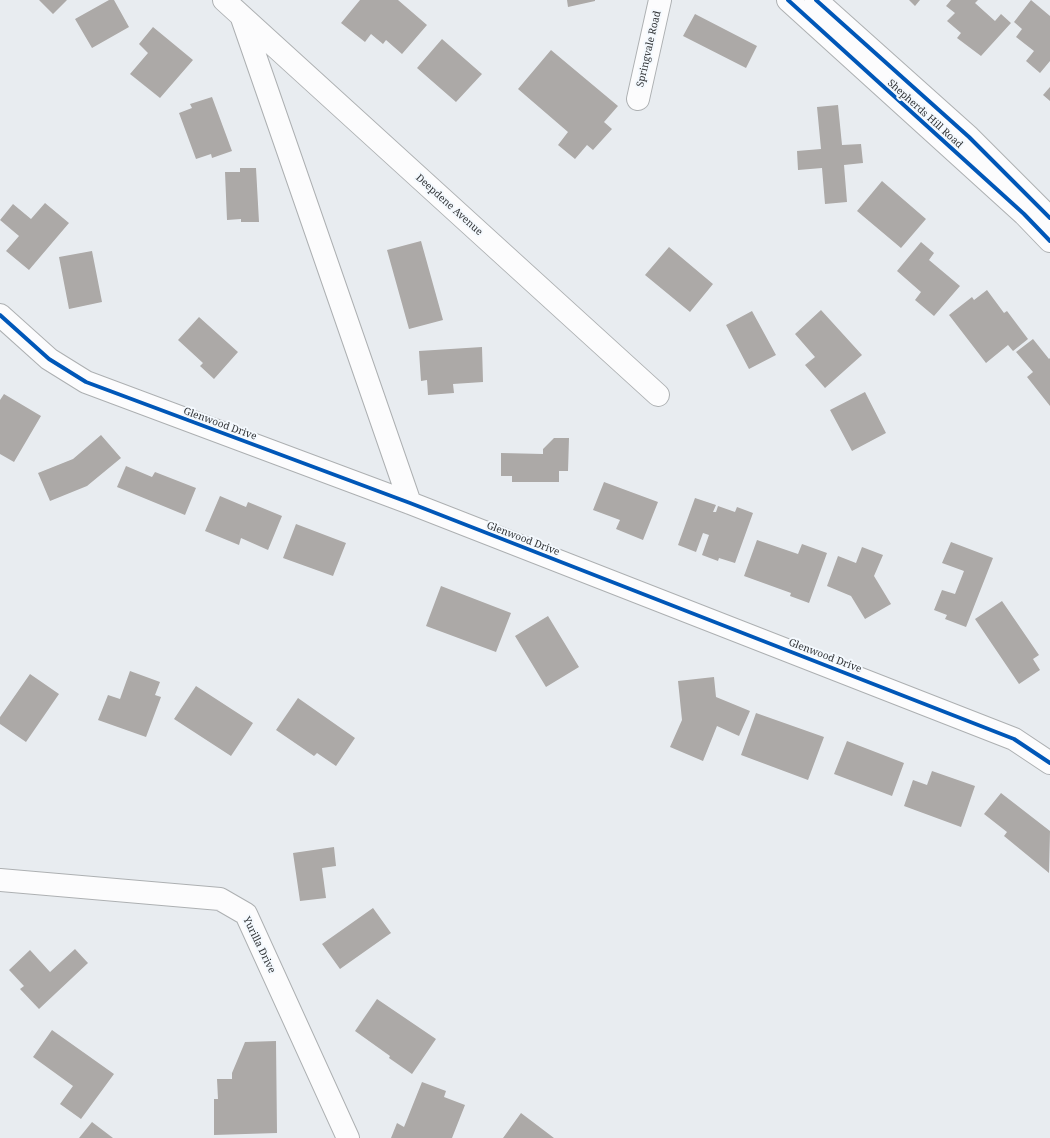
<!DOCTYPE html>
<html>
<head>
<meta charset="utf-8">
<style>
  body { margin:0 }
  canvas { display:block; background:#e8ecf0 }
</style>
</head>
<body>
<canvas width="1050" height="1138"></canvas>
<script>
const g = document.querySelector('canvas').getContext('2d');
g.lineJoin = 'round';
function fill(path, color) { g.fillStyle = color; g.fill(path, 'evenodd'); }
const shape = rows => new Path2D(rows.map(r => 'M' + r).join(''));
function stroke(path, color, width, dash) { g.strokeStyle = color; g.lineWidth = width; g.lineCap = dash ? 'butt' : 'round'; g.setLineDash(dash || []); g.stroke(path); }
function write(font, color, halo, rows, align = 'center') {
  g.font = font + ' "Noto Serif",serif'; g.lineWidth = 4; g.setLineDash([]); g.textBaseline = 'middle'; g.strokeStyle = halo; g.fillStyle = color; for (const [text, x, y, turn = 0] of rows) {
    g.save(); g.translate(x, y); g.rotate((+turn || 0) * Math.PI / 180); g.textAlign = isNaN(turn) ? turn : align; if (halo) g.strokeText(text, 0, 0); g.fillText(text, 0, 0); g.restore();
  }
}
fill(shape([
  [39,0,67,0,53,14],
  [109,0,114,0,129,27,92,48,75,19],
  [360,0,398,0,427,25,402,54,386,40,383,44,371,34,365,42,341,23],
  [567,0,595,0,595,1,568,7],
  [909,0,920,0,915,6],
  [951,0,978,0,975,3,995,21,1001,14,1011,23,981,56,957,38,961,33,947,21,955,13,946,6],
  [1031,0,1050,16,1050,61,1040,73,1026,61,1034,51,1016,37,1022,29,1014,22],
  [695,14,757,46,746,68,683,36],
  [153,27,193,60,160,98,130,74,148,53,139,44],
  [442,39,482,74,456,102,417,68],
  [551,50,618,106,604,122,612,129,593,150,587,145,575,159,558,145,568,132,518,89],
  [1050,87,1050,101,1043,95],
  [212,97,232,151,212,158,211,154,196,159,179,113,192,108,190,104],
  [838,105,842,145,861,144,863,163,844,165,847,202,825,204,822,168,798,170,797,151,821,149,817,107],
  [240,168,256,168,259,222,241,222,241,219,227,220,225,172,240,172],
  [882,181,926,219,901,248,857,211],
  [45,203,69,223,29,270,6,251,19,236,0,220,13,204,31,219],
  [421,241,443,320,409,329,387,250],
  [921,242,934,253,929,260,960,286,934,316,915,300,921,292,897,271],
  [669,247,713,284,690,312,645,275],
  [92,251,102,302,69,309,59,257],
  [987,290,1004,313,1007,311,1028,339,1013,351,1008,345,986,363,949,315,972,297,974,300],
  [821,310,862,355,825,388,805,365,815,357,795,334],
  [752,311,776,355,749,369,726,325],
  [199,317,238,352,214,379,200,366,203,363,178,340],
  [1033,339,1049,359,1050,358,1050,406,1027,377,1033,372,1016,352],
  [482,347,483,382,453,384,454,393,428,395,427,380,421,381,419,351],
  [865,392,886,433,852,451,830,410],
  [4,394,41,416,14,462,0,454,0,400],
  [101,435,121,458,87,486,50,501,38,473,73,459],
  [554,438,569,438,568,471,559,471,559,482,512,482,512,476,501,476,501,453,543,454,543,449],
  [126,466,152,477,155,472,196,488,185,515,117,487],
  [604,482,658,502,643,540,616,529,620,520,593,510],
  [220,496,246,507,248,502,282,516,268,550,241,538,239,545,205,531],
  [695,498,716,505,713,512,716,512,718,506,735,512,737,507,753,513,735,563,719,558,718,561,702,555,709,535,703,533,696,552,678,545],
  [296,524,346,543,333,576,283,558],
  [757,540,798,554,802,544,827,553,809,603,790,596,791,593,744,576],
  [951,542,993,558,966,627,945,619,947,615,934,610,942,590,955,594,964,571,942,563],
  [862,547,883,555,874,576,891,604,865,619,851,596,827,586,838,556,856,563],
  [441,586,511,613,496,652,426,626],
  [1002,601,1039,655,1033,659,1040,670,1019,684,975,619],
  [548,616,579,667,546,687,515,636],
  [130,671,160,682,155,695,161,697,146,737,98,720,108,695,120,699],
  [30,674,59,694,26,742,0,724,0,717],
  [714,677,716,697,750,711,739,736,717,726,703,761,670,747,682,720,678,681],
  [196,686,253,723,231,756,174,719],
  [298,698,355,738,336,766,317,753,314,756,276,730],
  [756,713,824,737,808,780,741,755],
  [847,741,904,763,892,796,834,774],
  [932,771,975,786,961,827,904,806,913,780,927,785],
  [1001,793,1050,831,1049,873,1004,836,1007,832,984,814],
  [334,847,336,866,322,868,326,898,300,901,293,853],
  [373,908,391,933,340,969,322,944],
  [75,949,88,963,39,1009,20,989,24,986,9,970,30,950,50,972],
  [377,999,436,1039,412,1074,389,1058,390,1056,355,1031],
  [52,1030,114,1074,81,1119,60,1104,73,1086,33,1057],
  [276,1041,277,1133,214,1135,214,1099,218,1099,217,1079,232,1079,232,1073,245,1042],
  [422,1082,446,1091,444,1097,465,1105,452,1138,391,1138,397,1123,404,1127],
  [521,1113,554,1138,503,1138],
  [92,1122,113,1138,79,1138]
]), '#aca9a7');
const minor = shape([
  [224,0,658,395],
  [242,18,410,503],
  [638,99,660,0],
  [0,315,49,359,86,382,410,503,1014,739,1050,763],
  [0,880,220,899,246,914,348,1138]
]);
const major = shape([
  [788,0,1024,214,1050,241],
  [816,0,969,137,1050,218]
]);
stroke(minor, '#adb0b2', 24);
stroke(major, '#adb0b2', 24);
stroke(minor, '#fcfcfd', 22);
stroke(major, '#fcfcfd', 22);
stroke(shape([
  [788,0,1024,214,1050,241],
  [816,0,969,137,1050,218],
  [0,315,49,359,86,382,410,503,1014,739,1050,763]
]), '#0057b8', 4);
write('10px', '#313437', '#f4f9fe', [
  ["Springvale Road",649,49,-77],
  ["Shepherds Hill Road",925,114,42],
  ["Deepdene Avenue",449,205,42],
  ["Glenwood Drive",220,424,20],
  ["Glenwood Drive",523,539,21],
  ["Glenwood Drive",825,656,21],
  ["Yurilla Drive",259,945,64]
]);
</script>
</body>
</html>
